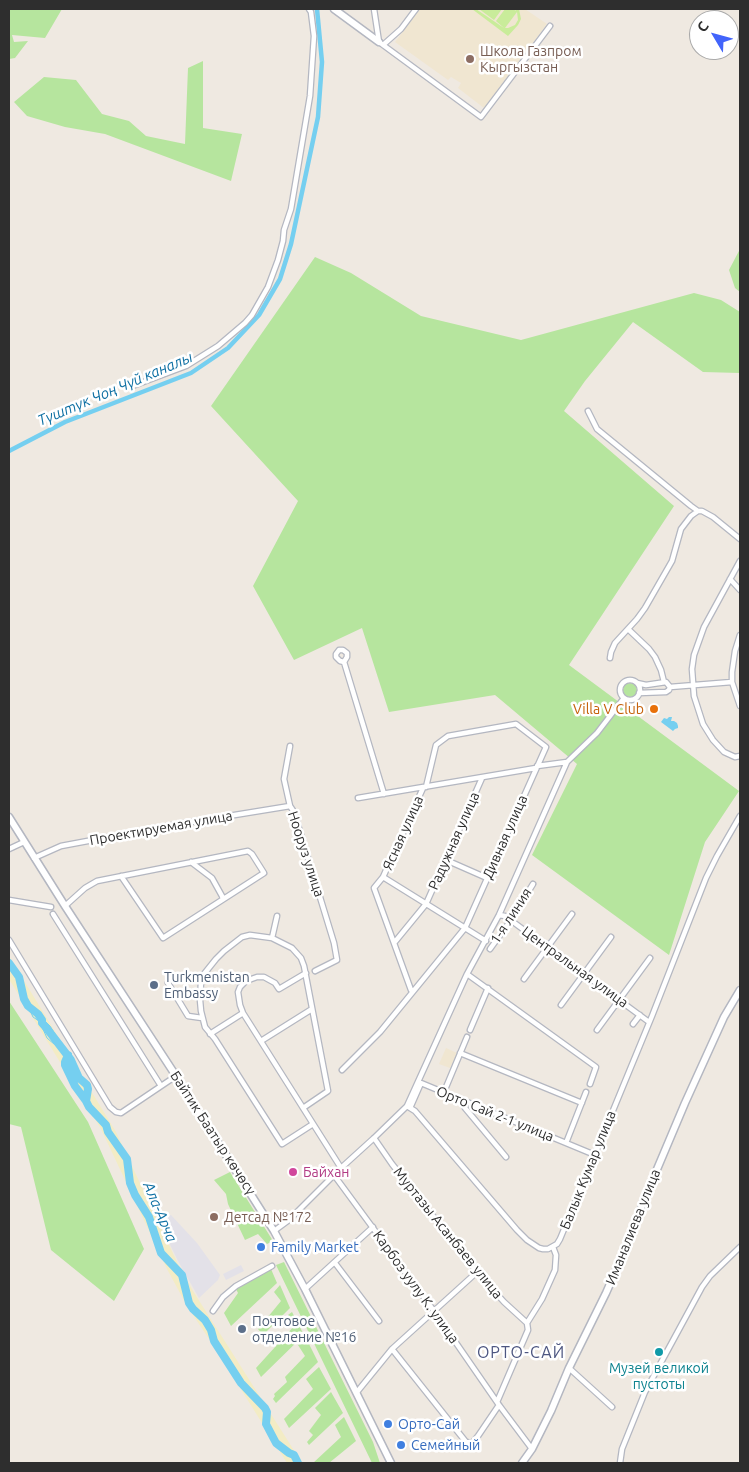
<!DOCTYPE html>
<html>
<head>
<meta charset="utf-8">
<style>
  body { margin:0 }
  #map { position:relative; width:749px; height:1472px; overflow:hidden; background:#efe9e1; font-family:Ubuntu,sans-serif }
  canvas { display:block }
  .frame { position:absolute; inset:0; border:10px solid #2e2e2e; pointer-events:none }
  .north { position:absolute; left:689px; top:10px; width:50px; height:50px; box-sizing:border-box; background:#fff; border:1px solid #ababab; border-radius:50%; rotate:307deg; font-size:14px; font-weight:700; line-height:20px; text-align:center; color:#2e2e2e }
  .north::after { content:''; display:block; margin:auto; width:18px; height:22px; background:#4264fb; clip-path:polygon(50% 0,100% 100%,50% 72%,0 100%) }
</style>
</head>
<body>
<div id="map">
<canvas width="749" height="1472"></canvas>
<div class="frame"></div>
<div class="north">С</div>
</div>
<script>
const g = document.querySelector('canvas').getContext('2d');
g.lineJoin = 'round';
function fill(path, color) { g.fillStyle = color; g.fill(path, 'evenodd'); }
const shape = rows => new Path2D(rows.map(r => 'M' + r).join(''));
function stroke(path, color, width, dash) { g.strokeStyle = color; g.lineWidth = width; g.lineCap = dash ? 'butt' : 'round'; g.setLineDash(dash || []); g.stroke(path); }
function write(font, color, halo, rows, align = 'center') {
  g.font = font + ' Ubuntu,sans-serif'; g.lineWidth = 5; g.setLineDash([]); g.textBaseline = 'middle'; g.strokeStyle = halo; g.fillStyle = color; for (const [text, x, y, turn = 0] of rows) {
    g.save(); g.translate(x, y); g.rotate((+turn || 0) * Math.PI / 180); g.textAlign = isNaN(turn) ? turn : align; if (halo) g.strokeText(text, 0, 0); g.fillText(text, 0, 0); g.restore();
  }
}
fill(shape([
  [171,1215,197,1243,220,1275,218,1280,199,1298,178,1261,158,1220],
  [241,1265,244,1271,226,1280,223,1274]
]), '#e3e1e8');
fill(shape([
  [420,9,525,9,547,24,484,108,458,88,461,83,451,77,448,80,395,42],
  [446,1048,457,1053,450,1068,439,1064]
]), '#f0e6d1');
fill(shape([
  [9,9,62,9,45,38,12,35,14,42,28,41,15,58,9,59],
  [203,61,203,128,242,134,231,181,105,134,65,127,27,116,14,102,44,77,76,80,102,114,129,121,146,136,185,144,188,68],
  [740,249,740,292,735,288,729,270],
  [315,257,351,273,421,316,521,340,694,293,721,300,740,312,740,373,703,372,633,322,585,381,564,411,674,506,569,665,739,791,705,842,669,955,532,855,577,764,495,695,389,712,362,628,294,660,253,586,298,501,211,406],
  '623 690a7 7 0 1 1 14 0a7 7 0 1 1-14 0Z',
  [9,1001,88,1122,144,1249,114,1301,51,1250,21,1127,9,1124],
  [230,1172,273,1241,267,1244,258,1234,245,1240,228,1204,226,1194,214,1180],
  [284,1262,373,1442,380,1463,372,1463,276,1265],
  [271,1269,277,1283,231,1326,224,1313,238,1293,236,1289],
  [280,1285,290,1308,263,1335,258,1329,281,1301,274,1292],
  [292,1312,304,1335,261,1377,256,1368,295,1325,288,1315],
  [306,1338,318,1362,276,1403,273,1399,275,1396,274,1394,287,1382,285,1377,305,1356,298,1345],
  [319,1367,331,1389,289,1428,284,1419,313,1389,306,1379],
  [331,1392,343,1413,309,1445,307,1442,313,1435,309,1431,321,1415,315,1408],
  [344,1417,356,1441,329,1463,313,1463,341,1437,335,1425]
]), '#b6e59e');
fill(shape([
  [9,956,116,1132,178,1264,193,1291,302,1463,287,1463,217,1351,187,1306,167,1269,101,1129,9,979]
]), '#f3ecc5');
fill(shape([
  [472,9,476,9,504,28,496,21,505,9,513,9,516,11,515,9,519,9,521,19,518,25,508,36],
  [517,12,518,20,515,25,508,28,505,28],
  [479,9,502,9,494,20]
]), '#c9ec9a');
fill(shape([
  [669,717,672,717,671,721,674,721,677,723,678,726,678,728,675,729,673,731,661,722,664,718,667,719]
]), '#75cff0');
stroke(shape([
  [28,1006,33,1017,42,1023,42,1027,47,1038,54,1044,59,1045],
  [42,1020,46,1022,50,1026,55,1034,55,1040]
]), '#75cff0', 1);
stroke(shape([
  [9,451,65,422,191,373,228,348,259,315,280,279,291,244,318,117,322,62,317,9]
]), '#75cff0', 4.5);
stroke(shape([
  [9,963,19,977,24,999,28,1006,38,1014,42,1020,42,1023,48,1030,71,1060,79,1078,87,1085,88,1089,86,1101,89,1107,106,1125,108,1132,127,1159,130,1183,135,1195,149,1217,161,1253,182,1275,189,1303,193,1309,205,1320,211,1330,214,1341,241,1383,265,1408,267,1412,266,1424,276,1443,289,1453,294,1455,298,1463],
  [68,1055,65,1062,65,1065,75,1086,86,1101]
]), '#75cff0', 8);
const street = shape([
  [374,9,379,42,481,117,550,26],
  [383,45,401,29,416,9],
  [130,387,186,366,218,346,245,323,252,315,268,287,278,260,283,241,284,230,291,209,310,96,314,36,311,12,309,9],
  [588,411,597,429,691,506,698,511,702,511,713,517,740,539],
  [740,561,704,627,694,655,692,669,694,696,703,724,713,740,724,752,735,757,740,756],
  [730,579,740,590],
  [628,629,649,649,655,657,661,670,664,682],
  [740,635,735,651,732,672,732,682,740,706],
  [610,658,611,652,615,643,637,619,645,608,672,561,681,529,691,516,698,511],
  [344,662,340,661,336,657,336,654,339,650,343,650,347,653,347,657,344,662,384,794],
  '620 690a10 10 0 1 1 20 0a10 10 0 1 1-20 0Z',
  [637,683,646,685,666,682,670,687,669,690,666,692,639,693],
  [670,687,732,682],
  [290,746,284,779,290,806,294,812,334,943,337,960,315,971],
  [537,766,567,762],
  [358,798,536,768],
  [9,849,24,842],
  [34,858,61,846,173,825,290,806],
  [446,860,487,878],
  [191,862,212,878,222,896,223,899],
  [383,877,486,941],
  [9,900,51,907],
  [65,906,85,888,97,881,248,851,252,854,264,873,163,938,121,876],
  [53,914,161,1086],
  [499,915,505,916,649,1022],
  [272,938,277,916],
  [9,940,110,1107,116,1112,121,1113,176,1076],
  [394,943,426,904,482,778],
  [490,949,511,920,533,884],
  [306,973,279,989,275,983,264,977,257,977,246,981,240,987,238,992,240,1005,243,1013,341,1168],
  [467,974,596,1067,590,1084],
  [524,979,572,914],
  [168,983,188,1016,202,1018],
  [413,991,411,990,374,888,383,877,423,788],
  [561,1005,611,937],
  [633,1024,640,1015],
  [470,1030,488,988],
  [597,1030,650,958],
  [210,1034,243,1013],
  [261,1041,312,1009],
  [460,1053,582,1103],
  [342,1070,380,1032,465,928,546,747,516,724,448,736,436,745,426,787],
  [444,1092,467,1037],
  [460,1099,465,1108,506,1157],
  [407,1106,467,974,499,915,567,762,597,733,624,698],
  [303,1108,328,1091,304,966,301,958,292,948,272,938,250,935,242,937,224,951,216,959,204,974,201,982,200,1000,201,1011,205,1027,215,1039,282,1144,313,1124],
  [410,1108,421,1083,595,1155],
  [374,1138,392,1164,477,1272,504,1302,527,1323],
  [566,1143,586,1092],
  [334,1175,434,1311,499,1405,532,1449],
  [274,1231,289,1220,341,1168,374,1138,407,1106,415,1111,517,1230,527,1240,539,1248,543,1249,548,1249,557,1244,560,1239,652,1016,706,878,717,856,740,816],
  [335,1263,379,1321],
  [305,1289,373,1227],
  [213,1311,223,1297,236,1286,272,1266],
  [527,1323,542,1299,555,1270,556,1255,553,1247],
  [392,1349,466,1442,472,1443,478,1436,499,1405],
  [569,1368,612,1407],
  [357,1392,392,1349,477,1272],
  [497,1402,528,1330,527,1323],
  [620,1463,622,1449,645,1392,702,1287,710,1276,740,1247]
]);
const secondary = shape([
  [334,9,379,42],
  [9,817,65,906,176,1076,274,1231,305,1289,391,1463],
  [522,1463,532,1449,551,1411,569,1368,606,1293,625,1250,647,1193,685,1103,724,1017,740,990]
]);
stroke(street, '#b4b7c1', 7);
stroke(secondary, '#b4b7c1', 9);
stroke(street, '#fff', 4.5);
stroke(secondary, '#fff', 6);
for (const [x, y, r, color] of [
  [470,59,5,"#8d6e63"],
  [654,709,5,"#e8710a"],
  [154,985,5,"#5c6f8a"],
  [293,1172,5,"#d1479c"],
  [214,1217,5,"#8d6e63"],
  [261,1247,5,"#3f7fe0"],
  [242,1329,5,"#5c6f8a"],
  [659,1352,5,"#0f9aa8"],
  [388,1424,5,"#3f7fe0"],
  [401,1445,5,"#3f7fe0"]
]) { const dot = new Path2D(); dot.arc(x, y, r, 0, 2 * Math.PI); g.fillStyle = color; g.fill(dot); stroke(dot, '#fff', 2); }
write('14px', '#785e54', '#fff', [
  ["Школа Газпром",480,51],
  ["Кыргызстан",480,67],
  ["Детсад №172",224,1217]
], 'left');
write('14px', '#c56008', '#fff', [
  ["Villa V Club",644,709]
], 'right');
write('14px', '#2e2e2e', '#fff', [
  ["Проектируемая улица",161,828,-10],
  ["Ясная улица",403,833,-66],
  ["Дивная улица",505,837,-66],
  ["Радужная улица",454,841,-66],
  ["Нооруз улица",306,854,72],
  ["1-я линия",511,916,-57],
  ["Центральная улица",575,967,36],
  ["Орто Сай 2-1 улица",495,1114,22],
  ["Байтик Баатыр көчөсү",213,1133,57],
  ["Балык Кумар улица",588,1170,-68],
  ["Иманалиева улица",633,1227,-68],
  ["Муртазы Асанбаев улица",448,1233,51],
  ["Карбоз уулу К. улица",416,1287,54]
]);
write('14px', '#4e5e75', '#fff', [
  ["Turkmenistan",164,977],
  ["Embassy",164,993],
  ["Почтовое",252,1321],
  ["отделение №16",252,1337]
], 'left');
write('14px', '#b23c85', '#fff', [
  ["Байхан",303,1172]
], 'left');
write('14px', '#366cbe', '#fff', [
  ["Family Market",271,1247],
  ["Орто-Сай",398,1424],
  ["Семейный",411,1445]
], 'left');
write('14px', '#0d838f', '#fff', [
  ["Музей великой",659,1368],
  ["пустоты",659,1384]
]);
write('italic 15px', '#0d6fa3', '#fff', [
  ["Түштүк Чоң Чүй каналы",115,389,-23],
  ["Ала-Арча",160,1212,67]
]);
g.letterSpacing = '1px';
write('16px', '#4d5680', '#fff', [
  ["ОРТО-САЙ",521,1353]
]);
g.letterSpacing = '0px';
</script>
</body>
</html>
